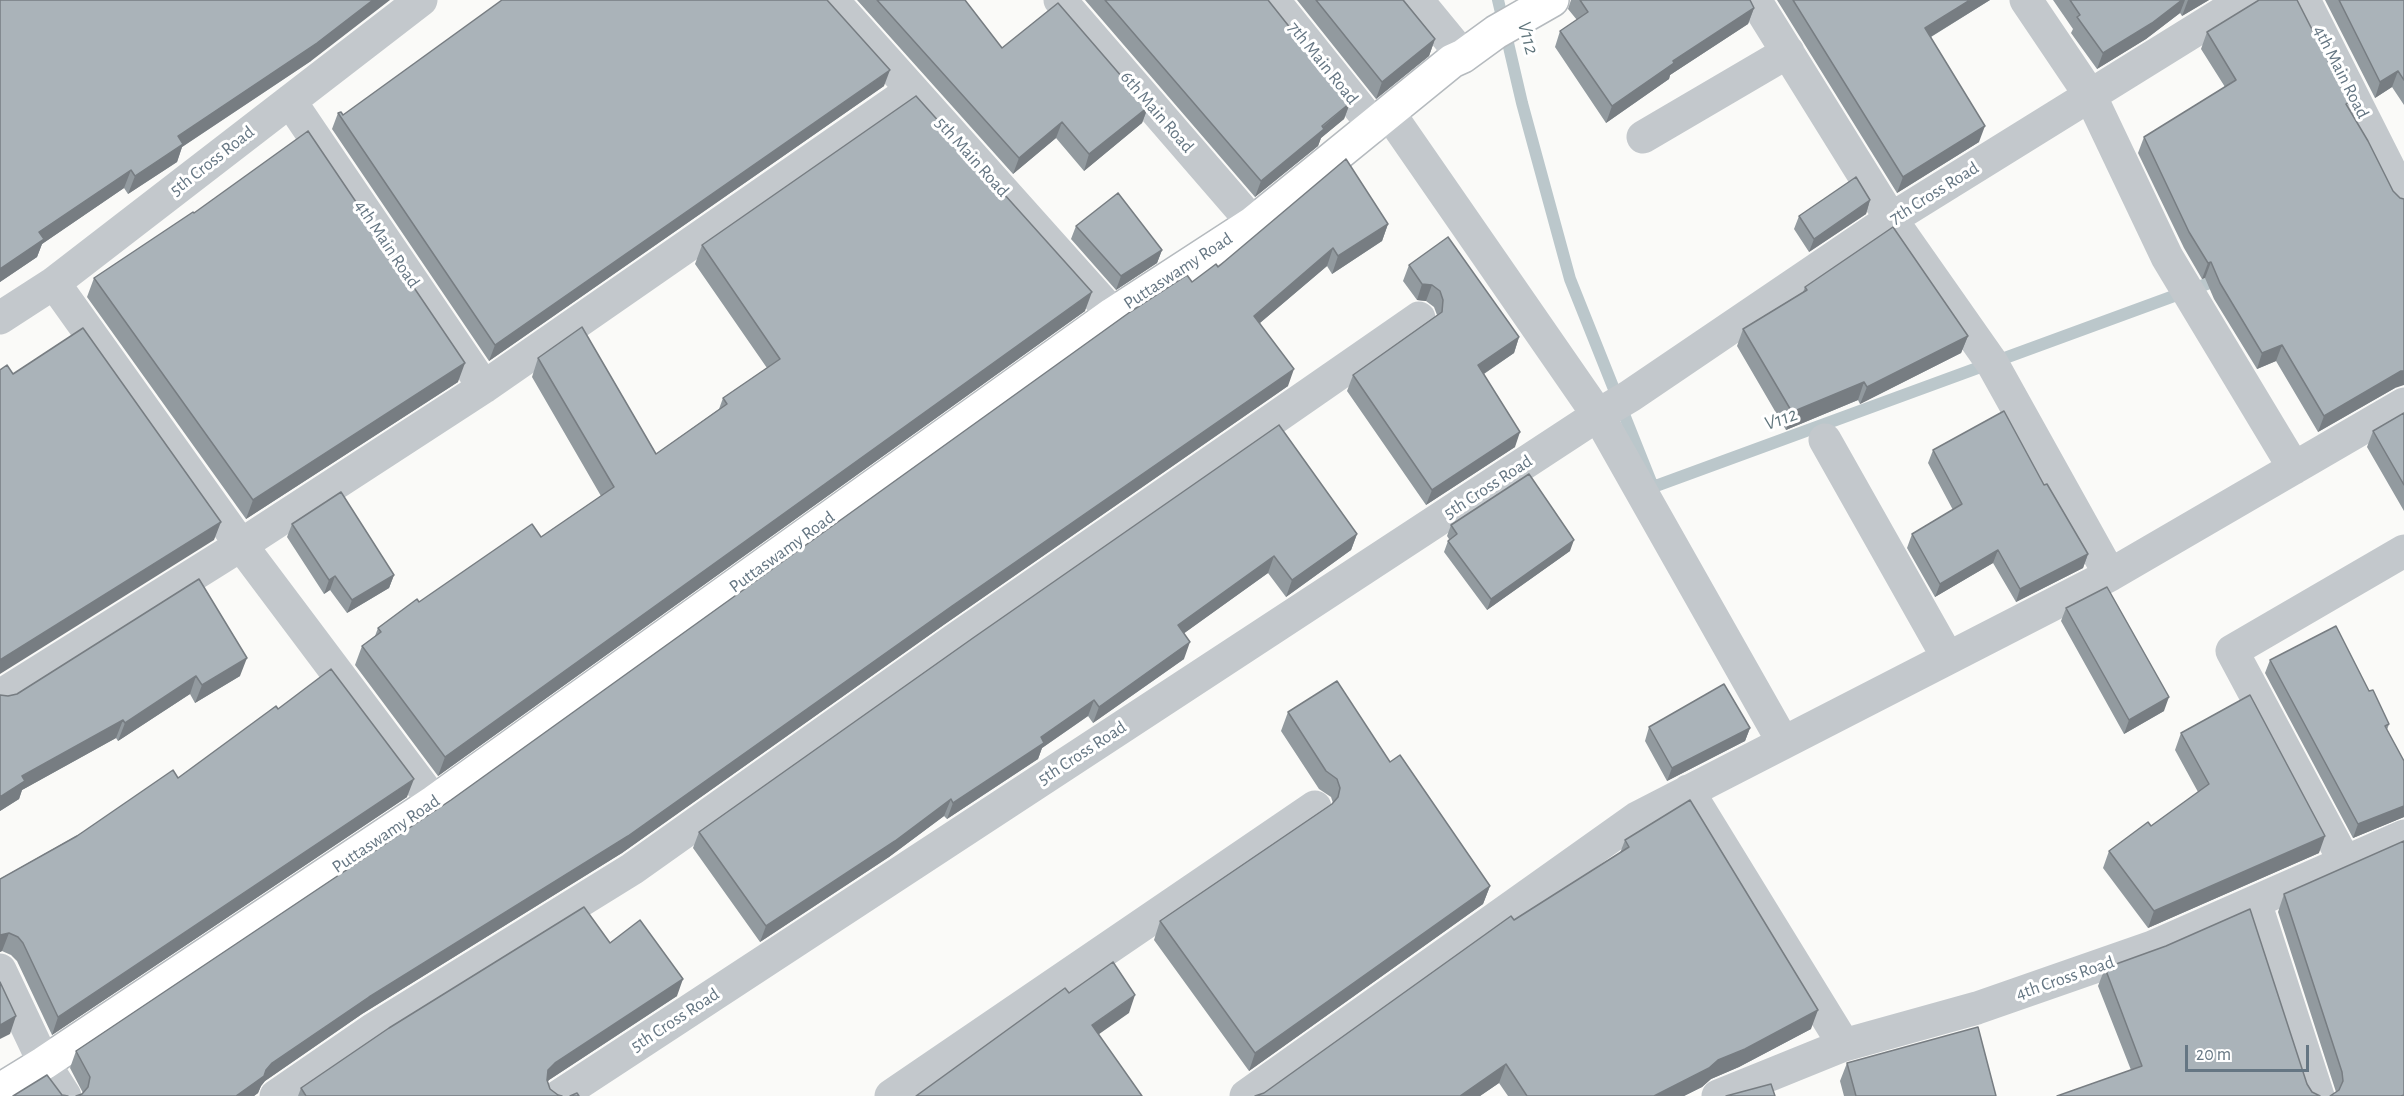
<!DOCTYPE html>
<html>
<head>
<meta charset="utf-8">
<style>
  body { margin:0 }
  #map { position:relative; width:2404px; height:1096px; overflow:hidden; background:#fafaf8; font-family:"Alegreya Sans",sans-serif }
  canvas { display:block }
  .scale { position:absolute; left:2185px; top:1045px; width:124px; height:27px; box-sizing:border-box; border:3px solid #657683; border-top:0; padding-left:8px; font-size:18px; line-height:21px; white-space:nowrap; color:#657683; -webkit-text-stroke:4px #fff; paint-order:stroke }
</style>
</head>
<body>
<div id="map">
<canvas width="2404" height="1096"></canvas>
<div class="scale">20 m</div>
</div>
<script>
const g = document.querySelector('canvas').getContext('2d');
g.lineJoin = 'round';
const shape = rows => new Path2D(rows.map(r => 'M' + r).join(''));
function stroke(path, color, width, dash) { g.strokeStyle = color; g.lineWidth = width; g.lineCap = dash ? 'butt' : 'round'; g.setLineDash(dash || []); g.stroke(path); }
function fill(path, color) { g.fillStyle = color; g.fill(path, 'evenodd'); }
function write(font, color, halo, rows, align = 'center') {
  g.font = font + ' "Alegreya Sans",sans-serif'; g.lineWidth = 6; g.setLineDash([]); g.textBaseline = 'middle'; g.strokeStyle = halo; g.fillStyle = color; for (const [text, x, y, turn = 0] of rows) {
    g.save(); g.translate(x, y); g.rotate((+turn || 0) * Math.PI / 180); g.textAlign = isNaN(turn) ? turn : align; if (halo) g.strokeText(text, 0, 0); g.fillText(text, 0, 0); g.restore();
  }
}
stroke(shape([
  [1498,0,1522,103,1570,279,1653,487,2223,278]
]), '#bbc7cb', 12);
const major = shape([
  [0,1090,44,1063,434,802,1113,314,1253,223,1452,61,1463,56,1496,32,1552,0]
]);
stroke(major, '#b5babe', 36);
stroke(shape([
  [832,0,1113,314],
  [1060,0,1253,223],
  [1273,0,1374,126],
  [1417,0,1463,56],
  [1755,0,1891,219,1992,363,2110,575],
  [2026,0,2090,95,2167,257,2294,468],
  [2304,0,2404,198],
  [290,101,484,387],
  [1389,113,1598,415,1783,742],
  [1643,137,1788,52],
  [54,283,241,545,434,802],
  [0,318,54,283,421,0],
  [1825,440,1948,658],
  [0,696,241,545,484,387,912,90],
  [1688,791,1844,1045],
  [2345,862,2232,651,2404,551],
  [2255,902,2318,1096],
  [0,970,44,1063,65,1096],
  [276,1096,372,1030,632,869,956,639,1419,318],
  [559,1096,1598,415,1630,396,1891,219,2244,0],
  [891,1096,1315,807],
  [1246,1096,1637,818,2110,575,2404,404],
  [1718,1096,1844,1045,1977,1008,2152,947,2404,836]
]), '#c3c8cc', 33);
stroke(major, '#fff', 33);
fill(shape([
  [0,0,311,61,182,147,177,162,128,194,124,188,42,244,37,257,0,282],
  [857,0,965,0,1002,48,1148,107,1142,123,1084,171,1056,138,1013,174],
  [1085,0,1268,0,1350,103,1344,119,1321,138,1318,146,1255,197],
  [1297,0,1404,0,1435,39,1429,56,1376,99],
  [1571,0,1750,0,1754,8,1748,24,1670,75,1669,79,1606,123,1555,47,1560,31,1577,20,1568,9],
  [1777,0,1990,0,1931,37,1979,142,1897,193],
  [2053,0,2209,0,2182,16,2180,13,2146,39,2097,69,2071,33,2073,29],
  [2325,0,2404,0,2404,105,2392,87,2375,98],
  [2207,32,2347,106,2395,388,2318,432,2276,361,2257,369,2214,299,2205,278,2202,279,2184,248,2138,153,2144,137,2225,87,2201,49],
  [884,86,489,361,332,129,338,113,343,115],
  [1870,200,1866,214,1809,252,1794,229,1799,216],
  [194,213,458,382,246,519,87,297,94,278],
  [1388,224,1382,241,1332,274,1327,266,1260,323,1288,386,945,624,622,853,362,1014,265,1081,261,1086,258,1093,254,1096,76,1096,83,1093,70,1068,76,1051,451,800,1192,282,1218,267],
  [1076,226,1162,250,1157,263,1116,290,1071,239],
  [702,245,1085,311,438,776,355,665,362,646,375,636,378,628,419,602,541,537,601,496,532,377,538,358,656,454,719,409,723,398,767,368,695,264],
  [1409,265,1519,337,1514,353,1484,374,1515,447,1426,505,1347,391,1353,375,1437,315,1434,307,1426,301,1417,300,1403,281],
  [1805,287,1968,336,1961,353,1860,404,1858,400,1786,430,1737,346,1743,329,1803,292],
  [2404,413,2404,511,2367,447,2373,431],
  [1933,450,2044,485,2088,554,2083,568,2016,602,1993,563,1935,597,1907,548,1912,534,1953,510,1928,463],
  [292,524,394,575,389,588,347,613,330,590,324,594,287,537],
  [1451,525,1570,551,1487,610,1444,552,1448,541,1449,539,1447,536],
  [1357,534,1351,550,1286,597,1268,573,1184,633,1184,659,1093,723,1088,716,1042,748,1038,759,947,819,944,816,889,857,760,942,693,848,699,832,973,638],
  [199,579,240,676,195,703,190,694,118,741,116,738,22,790,19,799,0,811,0,695,8,696,17,694],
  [2066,608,2164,711,2124,734,2061,621],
  [2270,660,2369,691,2389,724,2387,730,2404,761,2404,817,2353,838,2265,673],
  [278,709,407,797,52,1035,17,961,11,955,2,951,0,952,0,879,178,778],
  [1288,712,1390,762,1490,886,1483,904,1249,1071,1154,940,1160,921,1333,803,1331,797,1319,789,1281,731],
  [1649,727,1750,728,1745,741,1667,781,1645,741],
  [2181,733,2319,853,2148,928,2103,868,2109,851,2151,826,2198,792,2175,750],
  [1625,840,1811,1029,1739,1067,1711,1079,1702,1087,1684,1096,1508,1096,1499,1083,1480,1096,1255,1096,1264,1093,1514,920,1620,853],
  [2284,894,2404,1096,2336,1092,2278,912],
  [610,943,677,996,549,1080,547,1082,550,1089,558,1095,562,1096,298,1096,301,1088],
  [2105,968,2307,1084,2312,1092,2131,1070,2098,986],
  [1847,1063,1996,1096,1844,1096,1840,1081]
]), '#929a9f');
fill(shape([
  [373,0,390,0,311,61,182,147,177,162,128,194,135,176,178,136],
  [1970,0,1990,0,1919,44,1925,28],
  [2182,0,2185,0,2180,13,2146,39,2097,69,2103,53],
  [2188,0,2209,0,2182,16],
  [1754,8,1748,24,1670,75,1669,79,1606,123,1612,106,1673,61],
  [1435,39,1429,56,1376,99,1382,82],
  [890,70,884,86,489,361,495,345],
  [2398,71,2392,87,2375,98,2380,82],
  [1350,103,1344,119,1321,138,1318,146,1255,197,1261,181],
  [1148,107,1142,123,1084,171,1089,154],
  [1062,122,1056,138,1013,174,1019,158],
  [1985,126,1979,142,1897,193,1903,177],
  [131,170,124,188,42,244,37,257,0,282,0,269,39,232],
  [1870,200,1866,214,1809,252,1814,239],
  [1388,224,1382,241,1332,274,1338,256],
  [1333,248,1327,266,1248,333,1254,316],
  [1162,250,1157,263,1116,290,1121,276],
  [2211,262,2205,278,2202,279,2208,263],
  [1422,284,1432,285,1426,301,1417,300],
  [1092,292,1085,311,438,776,445,757],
  [1968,336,1961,353,1860,404,1867,387],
  [1519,337,1514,353,1473,381,1478,365],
  [2282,345,2276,361,2257,369,2262,353],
  [465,363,458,382,246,519,253,500],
  [1294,369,1288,386,945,624,622,853,362,1014,265,1081,261,1086,258,1093,254,1096,236,1096,272,1063,369,997,952,606],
  [2401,371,2404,371,2404,385,2395,388,2318,432,2324,416],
  [1864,382,1858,400,1786,430,1792,412],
  [1520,432,1515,447,1426,505,1432,490],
  [221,522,214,540,0,674,0,660],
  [1357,534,1351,550,1286,597,1292,580],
  [1574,540,1570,551,1487,610,1491,599],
  [1998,550,1993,563,1935,597,1940,584],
  [2088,554,2083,568,2016,602,2020,589],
  [1274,556,1268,573,1172,642,1178,625],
  [394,575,389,588,347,613,352,600],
  [335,576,330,590,324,594,329,580],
  [1190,642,1184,659,1093,723,1099,707],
  [247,658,240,676,195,703,202,685],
  [196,676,190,694,118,741,125,723],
  [2169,697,2164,711,2124,734,2129,720],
  [1094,700,1088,716,1042,748,1038,759,947,819,953,803,1041,737],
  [123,720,116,738,22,790,19,799,0,811,0,797,22,776],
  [1750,728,1745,741,1667,781,1672,768],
  [414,779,407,797,52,1035,58,1017],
  [951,799,944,816,889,857,760,942,766,926],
  [2404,806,2404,817,2353,838,2358,824],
  [2325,836,2319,853,2148,928,2154,911],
  [1490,886,1483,904,1249,1071,1255,1053],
  [9,933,2,951,0,952,0,935],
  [683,979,677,996,549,1080,542,1088,548,1070,555,1063],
  [1135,995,1129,1013,1085,1044,1092,1025],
  [1818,1010,1811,1029,1739,1067,1711,1079,1702,1087,1684,1096,1654,1096,1718,1060],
  [16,1016,10,1034,0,1039,0,1025],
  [1506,1064,1499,1083,1480,1096,1460,1096]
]), '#777d82');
const building = shape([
  [0,0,373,0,317,43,178,136,183,144,135,176,131,170,39,232,44,239,0,269,0,0],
  [502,0,827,0,890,70,495,345,338,113,341,112,343,115,502,0],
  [877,0,965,0,1002,48,1058,3,1148,107,1089,154,1062,122,1019,158,877,0],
  [1105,0,1268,0,1350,103,1322,126,1324,129,1261,181,1105,0],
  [1316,0,1403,0,1435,39,1382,82,1316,0],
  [1580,0,1750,0,1754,8,1673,61,1674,63,1612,106,1560,31,1588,12,1580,0],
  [1793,0,1970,0,1925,28,1985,126,1903,177,1793,0],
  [2070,0,2182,0,2152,23,2103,53,2077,17,2080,15,2070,0],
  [2259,0,2297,0,2349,102,2346,104,2368,141,2393,191,2400,198,2404,199,2404,371,2401,371,2324,416,2282,345,2262,353,2220,283,2211,262,2208,263,2189,232,2144,137,2236,80,2207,32,2259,0],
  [2339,0,2404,0,2404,80,2398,71,2380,82,2339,0],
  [916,96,1092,292,445,757,362,646,381,632,378,628,417,599,419,602,532,524,541,537,614,487,538,358,582,327,656,454,727,404,723,398,780,359,702,245,916,96],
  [308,131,465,363,253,500,94,278,193,212,194,213,308,131],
  [1346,159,1388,224,1338,256,1333,248,1254,316,1294,369,952,606,628,836,369,997,272,1063,266,1070,264,1076,236,1096,76,1096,82,1094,88,1087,90,1077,76,1051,451,800,1130,312,1187,275,1192,282,1216,264,1218,267,1346,159],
  [1856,177,1870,200,1814,239,1799,216,1856,177],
  [1118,193,1162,250,1121,276,1076,226,1118,193],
  [1893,227,1968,336,1867,387,1864,382,1792,412,1743,329,1807,290,1805,287,1893,227],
  [1448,237,1519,337,1478,365,1520,432,1432,490,1353,375,1442,312,1443,300,1440,291,1432,285,1422,284,1409,265,1448,237],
  [83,328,221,522,0,660,0,370,7,365,13,374,83,328],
  [2004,411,2044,485,2047,484,2088,554,2020,589,1998,550,1940,584,1912,534,1962,504,1933,450,2004,411],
  [2404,413,2404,485,2373,431,2404,413],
  [1279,425,1357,534,1292,580,1274,556,1178,625,1190,642,1099,707,1094,700,1041,737,1044,743,953,803,951,799,895,841,766,926,699,832,973,638,1279,425],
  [1529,474,1574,540,1491,599,1448,541,1457,534,1451,525,1529,474],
  [341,492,394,575,352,600,335,576,329,580,292,524,341,492],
  [199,579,247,658,202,685,196,676,125,723,123,720,22,776,25,781,0,797,0,695,8,696,17,694,199,579],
  [2107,587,2169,697,2129,720,2066,608,2107,587],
  [2336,626,2369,691,2373,690,2389,724,2385,726,2404,761,2404,806,2358,824,2270,660,2336,626],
  [331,669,414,779,58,1017,23,943,18,937,9,933,0,935,0,879,77,836,173,770,178,778,276,706,278,709,331,669],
  [1337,681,1390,762,1400,755,1490,886,1255,1053,1160,921,1332,804,1338,797,1340,788,1337,779,1326,771,1288,712,1337,681],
  [1724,684,1750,728,1672,768,1649,727,1724,684],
  [2250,695,2325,836,2154,911,2109,851,2148,822,2151,826,2209,784,2181,733,2250,695],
  [1690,800,1818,1010,1745,1049,1718,1060,1709,1068,1654,1096,1527,1096,1506,1064,1460,1096,1255,1096,1264,1093,1511,916,1514,920,1629,847,1625,840,1690,800],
  [2404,841,2404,1095,2401,1096,2330,1096,2339,1090,2343,1081,2342,1072,2284,894,2404,841],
  [584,907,610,943,640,920,683,979,555,1063,548,1070,547,1080,550,1089,558,1095,562,1096,306,1096,301,1088,389,1028,584,907],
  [2250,909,2307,1084,2312,1092,2320,1096,2057,1096,2142,1066,2105,968,2166,946,2250,909],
  [1113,962,1135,995,1092,1025,1142,1096,916,1096,1065,988,1069,993,1113,962],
  [0,982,16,1016,0,1025,0,982],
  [1978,1027,1996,1096,1856,1096,1847,1063,1978,1027],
  [47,1075,62,1095,68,1096,13,1096,47,1075],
  [1771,1084,1775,1096,1726,1096,1771,1084],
  [577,1093,579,1096,570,1096,577,1093]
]);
fill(building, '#aab3b9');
stroke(building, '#777d82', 1.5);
write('18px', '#657683', '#fff', [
  ["7th Main Road",1323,63,51],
  ["4th Main Road",2341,72,63],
  ["6th Main Road",1157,112,49],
  ["5th Main Road",972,157,48],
  ["5th Cross Road",212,161,-38],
  ["7th Cross Road",1934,193,-32],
  ["4th Main Road",387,244,56],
  ["Puttaswamy Road",1178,271,-33],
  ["5th Cross Road",1488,487,-33],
  ["Puttaswamy Road",782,552,-36],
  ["5th Cross Road",1082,753,-33],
  ["Puttaswamy Road",386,834,-34],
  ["4th Cross Road",2065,978,-19],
  ["5th Cross Road",675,1020,-33]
]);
write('italic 20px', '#60757c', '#fff', [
  ["V112",1528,38,75],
  ["V112",1781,419,-20]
]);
</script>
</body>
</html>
